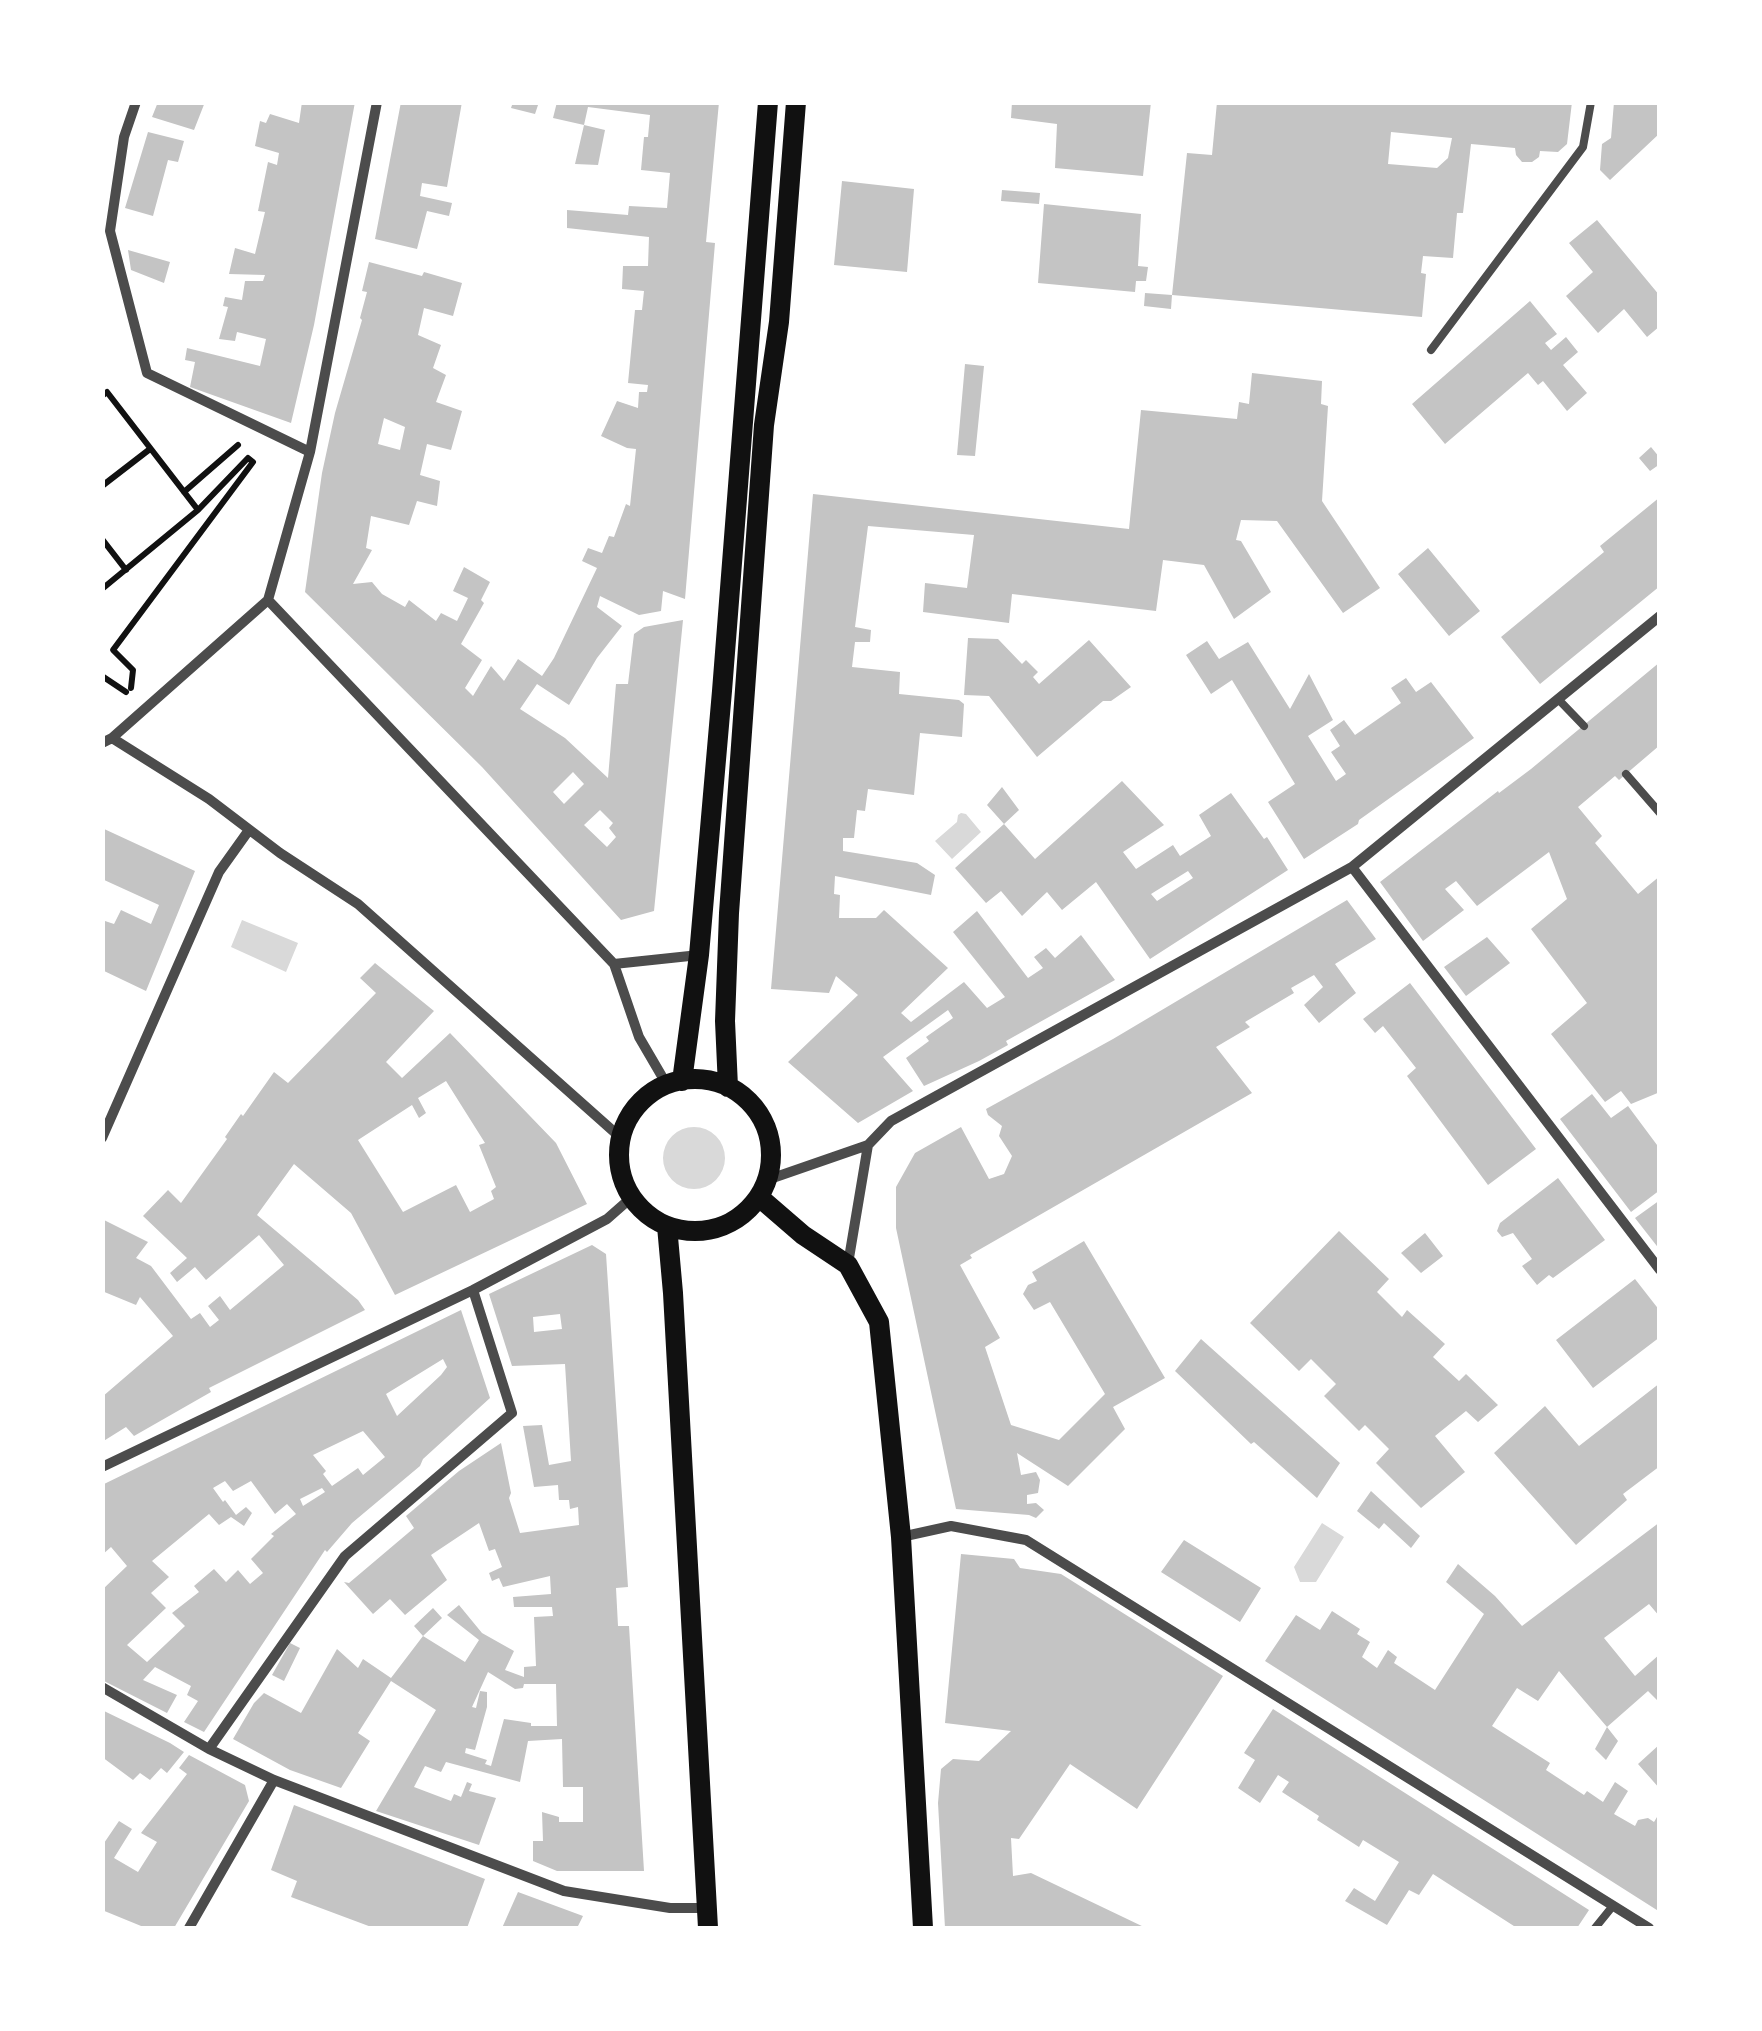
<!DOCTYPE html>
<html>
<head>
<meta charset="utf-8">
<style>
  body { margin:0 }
  #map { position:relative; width:1762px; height:2031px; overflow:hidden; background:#fff; font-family:"Asap Condensed",sans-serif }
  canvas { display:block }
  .frame { position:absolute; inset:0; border:105px solid #fff; pointer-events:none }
</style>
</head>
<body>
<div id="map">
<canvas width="1762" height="2031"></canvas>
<div class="frame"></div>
</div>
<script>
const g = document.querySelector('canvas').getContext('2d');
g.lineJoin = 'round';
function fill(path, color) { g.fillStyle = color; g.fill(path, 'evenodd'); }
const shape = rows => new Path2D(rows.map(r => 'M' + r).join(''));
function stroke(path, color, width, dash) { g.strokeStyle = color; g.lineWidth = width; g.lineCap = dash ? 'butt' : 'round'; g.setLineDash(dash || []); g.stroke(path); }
fill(shape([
  [961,813,966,814,981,832,952,859,935,841,957,822,958,815],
  [242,920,298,943,286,972,231,947],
  '663 1158a31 31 0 1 1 62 0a31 31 0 1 1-62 0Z',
  [1322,1523,1344,1537,1316,1582,1300,1582,1294,1567]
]), '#d9d9d9');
fill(shape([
  [158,102,205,102,194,130,152,117],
  [302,102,355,102,314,325,291,423,190,387,195,362,185,360,187,348,260,366,266,339,237,332,235,341,219,339,228,307,223,306,225,297,242,300,245,281,263,281,265,275,229,274,235,248,255,254,265,212,258,211,268,162,277,165,279,153,255,146,260,121,266,123,270,114,299,123],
  [401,102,462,102,447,187,422,183,420,196,452,203,449,216,427,211,417,249,375,239],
  [513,102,539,102,535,114,511,108],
  [557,102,719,102,706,242,715,243,685,599,663,591,661,611,639,615,600,596,597,607,622,626,597,658,569,705,537,684,520,709,565,738,608,778,616,684,628,684,634,634,644,627,683,620,654,911,621,920,482,767,305,592,322,473,335,413,362,320,360,318,367,292,362,291,369,262,422,276,424,272,462,283,453,316,424,308,418,335,441,345,433,368,446,375,436,402,462,411,451,450,427,444,420,475,440,481,437,506,417,501,409,525,371,516,366,548,372,550,353,584,372,582,382,594,405,607,409,600,436,621,441,613,457,621,468,598,453,591,464,567,490,582,481,600,484,603,461,644,482,660,465,688,473,696,491,666,504,681,518,659,542,676,554,658,597,568,582,561,588,548,602,553,609,536,614,537,626,504,630,506,636,449,627,448,601,436,617,401,638,408,639,392,647,392,648,385,628,383,635,310,642,310,644,291,622,289,623,266,648,266,649,237,567,228,567,210,628,215,629,206,667,208,670,173,641,170,644,137,648,137,650,115,588,107,584,125,553,118],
  [384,418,405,427,400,450,378,444],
  [573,772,584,784,564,804,553,792],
  [600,810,613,823,609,828,616,837,607,847,584,825],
  [1012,102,1151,102,1143,176,1055,168,1057,124,1011,118],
  [1217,102,1572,102,1567,144,1558,152,1540,151,1539,157,1532,162,1522,162,1516,155,1515,148,1471,144,1463,213,1457,213,1453,258,1423,256,1421,273,1426,274,1422,317,1172,295,1187,153,1212,155],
  [1391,132,1452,138,1448,158,1437,168,1388,164],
  [1614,102,1660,102,1660,133,1610,180,1600,170,1602,144,1611,138],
  [584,125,605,130,598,165,575,164],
  [148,132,184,141,178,162,168,160,153,216,125,208],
  [842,181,914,189,907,272,834,265],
  [1002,190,1040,193,1039,204,1001,201],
  [1044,204,1141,214,1138,266,1148,267,1146,281,1136,281,1135,292,1038,283],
  [1597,220,1660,296,1660,326,1647,337,1624,309,1598,333,1566,296,1593,272,1569,243],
  [128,250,170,262,164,283,131,270],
  [1145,293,1172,295,1171,309,1144,306],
  [1530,301,1557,334,1545,343,1551,350,1566,337,1578,352,1563,365,1587,393,1567,411,1543,381,1538,385,1528,373,1445,444,1412,404],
  [965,364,984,366,975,456,957,455],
  [1252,373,1322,381,1321,404,1328,406,1322,501,1380,588,1343,613,1277,521,1241,520,1236,540,1241,541,1271,592,1234,619,1204,565,1163,560,1156,611,1012,594,1009,623,923,612,925,583,967,588,974,535,868,526,855,627,871,630,870,642,855,642,852,667,900,672,899,694,959,700,964,704,962,737,920,733,914,795,868,789,865,811,857,810,854,838,843,838,843,851,917,863,935,875,931,895,835,876,834,894,840,895,839,918,876,918,884,910,948,968,901,1013,911,1022,964,982,987,1008,1005,997,953,932,977,911,1028,978,1043,968,1034,957,1046,948,1055,958,1081,935,1115,980,1006,1041,1008,1045,979,1061,924,1086,906,1058,929,1041,926,1037,953,1018,948,1010,883,1057,913,1091,858,1123,788,1062,858,995,836,976,829,993,771,989,813,494,1129,529,1141,410,1237,419,1239,402,1249,404],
  [1651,447,1660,458,1660,464,1650,471,1639,458],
  [1660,497,1660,586,1540,684,1501,637,1604,552,1600,546],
  [1428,548,1480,611,1449,636,1398,574],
  [968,638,998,639,1022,664,1026,660,1038,672,1033,677,1039,684,1089,640,1131,687,1111,701,1103,701,1037,757,989,696,964,695],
  [1207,641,1219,659,1248,642,1290,709,1309,674,1333,720,1308,736,1336,781,1346,774,1331,752,1340,746,1330,730,1344,720,1355,735,1401,703,1391,688,1406,678,1416,692,1431,682,1474,738,1359,820,1358,824,1304,859,1268,802,1295,784,1232,680,1211,694,1186,655],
  [1660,662,1660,745,1619,780,1615,776,1578,807,1602,836,1595,843,1638,894,1660,876,1660,1092,1631,1104,1621,1091,1605,1102,1551,1034,1587,1003,1531,929,1567,899,1549,852,1477,906,1456,881,1445,889,1464,910,1423,941,1380,882,1498,791,1499,793,1531,769],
  [1122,781,1164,825,1123,852,1136,869,1173,845,1180,856,1211,836,1199,815,1231,793,1264,839,1267,837,1288,870,1150,959,1096,882,1062,910,1047,892,1022,916,1001,891,986,903,955,868,1004,824,1035,859],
  [1188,871,1193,878,1157,901,1151,894],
  [1002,787,1019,810,1004,824,987,805],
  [102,828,195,871,146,991,102,970,102,920,114,924,121,910,151,924,159,905,102,879],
  [1347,900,1376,939,1335,964,1356,993,1319,1023,1304,1005,1323,987,1314,975,1291,988,1294,993,1245,1022,1250,1027,1216,1047,1252,1093,970,1255,972,1258,960,1265,1000,1338,985,1347,1011,1425,1059,1440,1105,1394,1050,1302,1034,1310,1023,1294,1028,1285,1037,1281,1032,1272,1084,1241,1165,1378,1113,1407,1125,1429,1068,1486,1017,1453,1021,1475,1036,1472,1040,1480,1038,1493,1027,1495,1027,1504,1036,1503,1044,1510,1036,1518,1029,1515,956,1509,896,1228,896,1187,915,1153,961,1127,989,1179,1004,1174,1012,1156,999,1136,1002,1126,988,1115,986,1109,1113,1039],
  [1487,937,1510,963,1466,996,1444,967],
  [375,963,434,1011,386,1062,402,1078,450,1033,556,1143,587,1204,395,1295,351,1213,294,1164,257,1215,358,1300,365,1310,209,1388,211,1392,134,1436,126,1427,102,1442,102,1397,173,1336,140,1297,136,1305,102,1291,102,1219,148,1242,136,1258,151,1266,191,1319,200,1313,210,1327,219,1320,208,1306,220,1296,230,1310,284,1265,259,1235,206,1280,195,1267,177,1282,170,1273,187,1258,143,1216,168,1190,181,1203,227,1139,225,1137,241,1114,243,1116,274,1072,288,1083,376,993,360,978],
  [446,1081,485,1143,479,1145,496,1187,491,1191,494,1199,470,1212,456,1185,403,1212,358,1140,412,1105,419,1118,426,1113,418,1098],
  [1410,983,1536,1149,1488,1185,1407,1076,1416,1068,1383,1026,1375,1033,1363,1019],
  [1592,1094,1611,1118,1628,1106,1660,1149,1660,1190,1631,1212,1560,1119],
  [1558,1178,1605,1240,1553,1278,1549,1275,1537,1285,1522,1266,1532,1259,1513,1233,1502,1237,1497,1231,1500,1223],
  [1660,1200,1660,1250,1635,1218],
  [1339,1231,1389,1279,1377,1292,1402,1317,1407,1310,1445,1344,1433,1357,1459,1381,1466,1374,1498,1405,1478,1422,1466,1411,1435,1436,1465,1472,1421,1508,1376,1463,1389,1449,1365,1425,1359,1431,1324,1396,1336,1384,1311,1359,1299,1371,1250,1323],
  [1425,1233,1443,1256,1421,1273,1401,1253],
  [592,1245,606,1254,628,1587,616,1588,618,1626,629,1626,644,1871,557,1871,533,1861,533,1841,543,1841,542,1812,559,1817,559,1822,583,1822,583,1787,563,1787,562,1739,528,1741,520,1782,446,1762,441,1772,425,1766,414,1787,451,1801,454,1794,461,1797,467,1782,472,1784,469,1791,496,1798,479,1845,376,1811,436,1710,391,1681,358,1733,370,1741,341,1788,290,1770,233,1739,254,1703,264,1693,301,1713,337,1649,358,1668,363,1659,391,1678,423,1636,465,1662,479,1640,447,1615,459,1605,482,1633,514,1651,505,1670,524,1677,524,1667,536,1666,534,1617,553,1616,552,1607,514,1607,513,1597,551,1594,550,1576,503,1587,499,1578,492,1581,489,1573,502,1567,495,1549,489,1551,479,1523,431,1555,447,1580,405,1615,390,1599,373,1614,344,1582,349,1583,414,1528,406,1516,459,1471,501,1443,511,1493,509,1498,520,1533,579,1525,578,1507,570,1509,569,1500,559,1500,558,1485,534,1487,523,1426,542,1425,549,1465,571,1461,565,1364,512,1366,489,1294],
  [560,1314,562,1329,534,1332,533,1317],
  [488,1672,515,1689,523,1688,524,1684,556,1684,557,1726,531,1726,531,1723,504,1719,491,1766,485,1764,487,1760,465,1753,466,1748,475,1750,487,1707,487,1692,480,1691,476,1708,472,1707],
  [1635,1279,1660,1311,1660,1337,1593,1388,1556,1340],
  [461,1310,490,1398,423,1459,420,1466,352,1523,327,1552,325,1550,204,1732,184,1722,198,1701,187,1695,191,1686,155,1667,143,1680,177,1695,167,1713,102,1680,102,1590,127,1566,111,1547,102,1555,102,1485],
  [443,1359,447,1367,441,1375,397,1416,386,1394],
  [363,1431,385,1457,363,1475,358,1468,332,1486,323,1474,326,1471,313,1455],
  [225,1481,233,1491,251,1481,275,1514,287,1504,296,1514,271,1534,274,1536,251,1559,263,1573,250,1584,238,1570,226,1582,214,1569,194,1586,199,1592,172,1613,185,1626,147,1662,127,1645,166,1608,151,1593,169,1577,152,1561,209,1514,219,1525,231,1517,244,1526,252,1513,246,1507,236,1515,225,1500,223,1502,213,1488],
  [322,1488,325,1492,303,1506,300,1499],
  [1201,1339,1340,1463,1317,1498,1254,1442,1251,1444,1175,1371],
  [1660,1383,1660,1466,1623,1494,1627,1500,1576,1545,1494,1453,1545,1406,1579,1446],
  [1371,1491,1420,1536,1411,1548,1384,1523,1379,1529,1357,1511],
  [1660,1522,1660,1617,1649,1604,1604,1638,1635,1676,1660,1654,1660,1703,1648,1691,1607,1727,1559,1671,1538,1701,1517,1688,1492,1726,1550,1763,1546,1770,1584,1795,1587,1791,1603,1802,1615,1782,1628,1791,1614,1814,1635,1826,1638,1820,1648,1818,1654,1822,1660,1812,1660,1912,1265,1661,1296,1615,1320,1630,1332,1611,1360,1629,1357,1634,1370,1642,1362,1657,1377,1668,1388,1650,1397,1657,1394,1663,1435,1690,1484,1614,1446,1582,1458,1564,1495,1596,1522,1626],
  [1184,1540,1261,1588,1240,1622,1161,1572],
  [961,1554,1014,1559,1020,1568,1061,1574,1223,1676,1137,1809,1070,1764,1019,1839,1011,1838,1013,1876,1031,1873,1146,1928,945,1928,938,1803,941,1769,953,1759,979,1761,1011,1731,945,1723],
  [433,1608,442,1618,423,1636,414,1626],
  [290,1643,300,1648,284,1681,272,1675],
  [1273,1709,1589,1910,1577,1928,1517,1928,1433,1874,1419,1895,1409,1890,1387,1925,1345,1901,1354,1888,1375,1901,1399,1862,1363,1840,1359,1847,1317,1820,1319,1816,1282,1792,1289,1782,1278,1775,1260,1803,1238,1788,1255,1760,1244,1753],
  [102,1710,170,1743,184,1752,167,1773,161,1768,150,1780,140,1773,133,1780,102,1757],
  [1607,1727,1618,1741,1606,1760,1595,1749],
  [1660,1744,1660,1789,1638,1764],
  [189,1755,245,1785,249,1801,174,1928,146,1928,102,1910,102,1846,119,1821,132,1829,114,1858,138,1872,157,1842,141,1833,187,1774,179,1768],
  [294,1805,485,1879,467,1928,374,1928,291,1897,297,1881,271,1870],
  [518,1892,583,1916,577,1928,502,1928]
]), '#c4c4c4');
stroke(shape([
  [102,396,107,392,198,510,102,589],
  [102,486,150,449],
  [184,492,238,445],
  [102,539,126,570],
  [102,676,126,692],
  [131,688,133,670,113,650,253,462,248,458,198,510]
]), '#111', 6);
stroke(shape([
  [1431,350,1583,147,1591,102],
  [1558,699,1584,726],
  [1626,774,1660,813],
  [1595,1928,1612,1907]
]), '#4c4c4c', 8);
stroke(shape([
  [136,102,124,137,110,231,147,373,310,452],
  [268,600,614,964,639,1037,667,1085],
  [268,600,310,452,377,102],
  [112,738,209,799,280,853,358,904,621,1138],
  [102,743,112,738,268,600],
  [1352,867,1660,1270],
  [614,964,699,955],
  [102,1138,219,872,249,830],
  [767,1180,868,1145,891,1121,1352,867,1660,616],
  [848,1264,868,1145],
  [102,1467,473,1290,607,1219,632,1197],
  [901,1537,951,1526,1026,1540,1649,1928],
  [102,1687,209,1749,274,1780,564,1891,670,1908,705,1908],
  [209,1749,345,1556,512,1413,473,1290],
  [189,1928,274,1780]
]), '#4c4c4c', 10);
stroke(shape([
  '619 1155a76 76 0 1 1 152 0a76 76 0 1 1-152 0Z',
  [682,1081,699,955,722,691,768,102],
  [728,1087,725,1021,729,913,764,425,779,322,796,102],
  [759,1197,803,1235,848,1265,879,1322,901,1537,923,1928],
  [667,1226,673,1293,708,1928]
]), '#111', 20);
</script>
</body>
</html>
